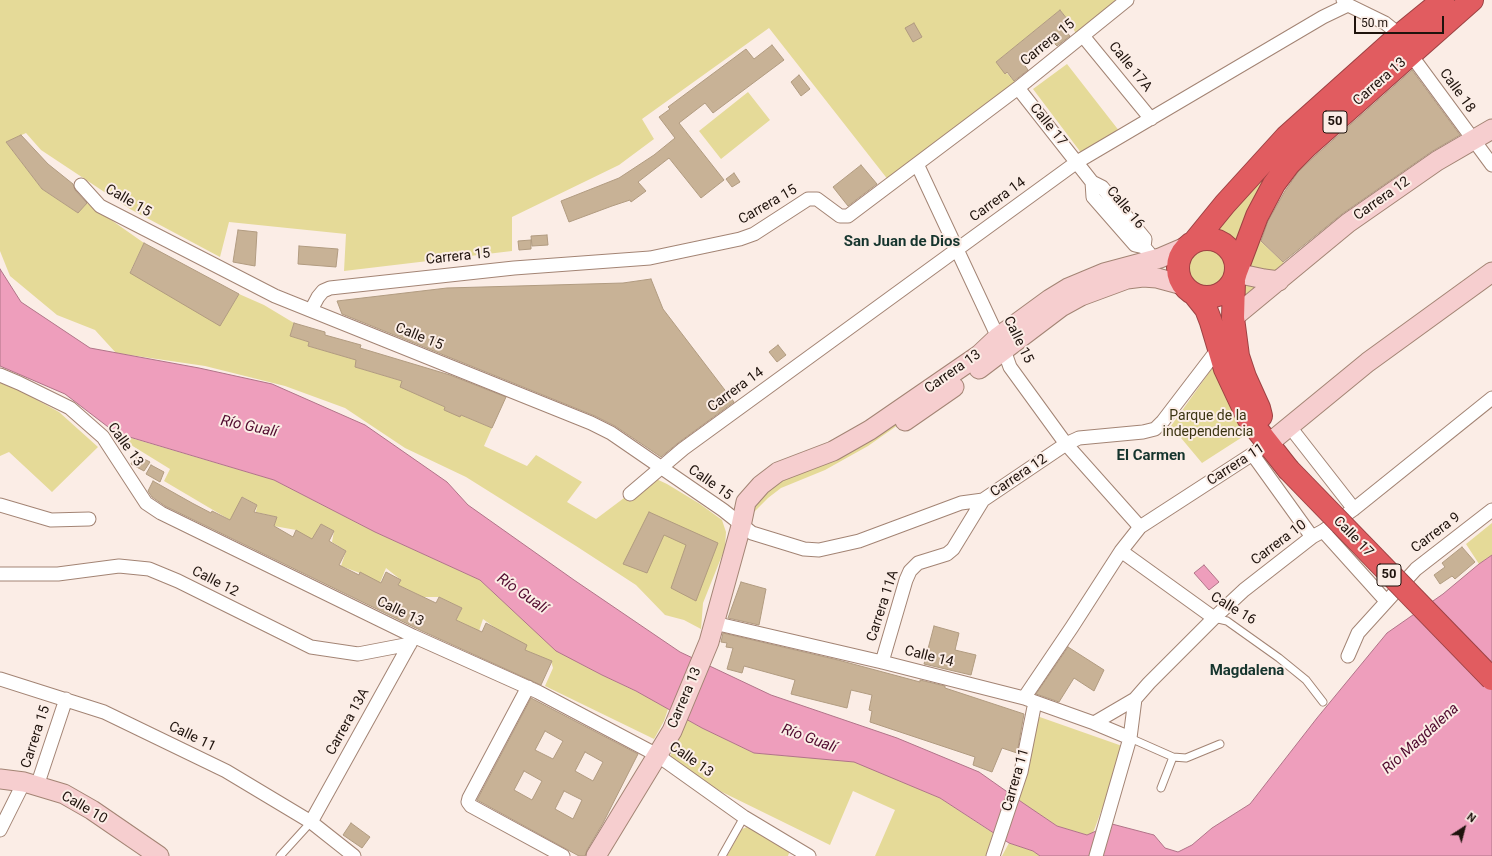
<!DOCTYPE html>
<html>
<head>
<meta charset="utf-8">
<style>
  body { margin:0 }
  #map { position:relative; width:1492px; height:856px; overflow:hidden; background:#fbede6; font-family:Roboto,sans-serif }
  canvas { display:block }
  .north { position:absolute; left:1444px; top:808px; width:40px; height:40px; -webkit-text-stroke:3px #fbede6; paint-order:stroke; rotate:36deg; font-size:11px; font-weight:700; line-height:16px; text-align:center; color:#1f130d }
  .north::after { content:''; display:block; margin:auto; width:14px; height:18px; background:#1f130d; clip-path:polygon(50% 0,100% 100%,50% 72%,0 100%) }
  .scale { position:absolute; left:1354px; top:16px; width:90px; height:18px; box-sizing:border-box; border:2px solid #1f130d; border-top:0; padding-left:5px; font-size:12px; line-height:14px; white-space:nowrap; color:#1f130d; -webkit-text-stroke:3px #fbede6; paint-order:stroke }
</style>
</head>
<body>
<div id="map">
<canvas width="1492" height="856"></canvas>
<div class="north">N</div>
<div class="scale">50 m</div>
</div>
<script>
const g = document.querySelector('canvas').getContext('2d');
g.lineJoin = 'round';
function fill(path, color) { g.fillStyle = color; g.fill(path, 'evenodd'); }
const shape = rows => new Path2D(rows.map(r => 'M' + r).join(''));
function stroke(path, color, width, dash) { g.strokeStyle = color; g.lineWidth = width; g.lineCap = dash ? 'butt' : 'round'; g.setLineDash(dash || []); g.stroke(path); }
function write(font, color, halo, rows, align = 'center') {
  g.font = font + ' Roboto,sans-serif'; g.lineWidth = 4; g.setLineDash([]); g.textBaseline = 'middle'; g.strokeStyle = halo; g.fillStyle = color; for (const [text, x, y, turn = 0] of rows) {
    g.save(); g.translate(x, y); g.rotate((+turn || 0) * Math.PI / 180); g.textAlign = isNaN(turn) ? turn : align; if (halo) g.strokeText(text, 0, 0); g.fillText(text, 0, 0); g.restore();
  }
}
fill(shape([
  [0,0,1121,0,1077,36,1071,24,1060,10,996,62,1017,84,889,181,769,28,642,119,654,139,619,165,512,217,512,251,344,271,346,234,229,222,220,257,130,209,41,150,26,133,6,142,42,189,78,213,87,203,144,243,130,272,220,325,239,294,264,305,294,323,290,336,309,342,308,346,357,360,355,367,402,381,401,387,445,407,444,410,461,415,492,428,484,446,527,466,536,455,582,482,567,502,596,519,652,477,667,484,700,504,722,520,726,532,725,548,703,603,701,629,684,620,665,615,636,585,576,546,466,477,405,448,345,408,285,386,205,366,116,353,95,330,57,315,10,276,0,251],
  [1450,0,1465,0,1338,112,1236,251,1228,243,1219,238,1207,235,1245,190],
  [1067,64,1120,132,1082,154,1033,89],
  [748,92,770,120,721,159,699,131],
  [1257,238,1286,265,1243,299,1241,292],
  '1187 269a20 20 0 1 1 40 0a20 20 0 1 1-40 0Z',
  [1213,367,1247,434,1202,463,1171,426],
  [0,383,17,389,59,412,98,447,52,492,9,452,0,456],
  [908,418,868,446,825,470,781,488,768,498,754,512,751,510,764,492,778,482,876,432],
  [121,435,274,480,375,532,480,580,557,651,602,675,646,696,668,709,664,721,654,739,545,686,553,668,551,661,525,650,483,619,479,631,456,620,462,608,439,597,423,597,398,585,401,580,386,568,375,595,361,588,365,575,341,566,346,551,332,542,334,531,321,524,301,559,296,530,274,526,277,517,256,512,257,505,243,497,230,520,164,481,170,469,131,445],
  [1492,523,1492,555,1479,564,1466,544],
  [1034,715,1125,747,1093,833,1087,835,1057,826,1015,798],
  [684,718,702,728,754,753,854,761,940,798,993,833,986,856,875,856,895,810,853,791,830,845,722,792,683,768,670,758,673,746],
  [747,827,790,850,788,856,727,856,742,829],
  [1009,843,1033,851,1040,856,1002,856]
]), '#e5da98');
const water = shape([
  [0,269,21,302,90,348,199,368,272,384,365,425,447,482,468,505,574,580,680,652,771,695,897,738,979,772,1023,803,1057,826,1087,835,1112,824,1154,835,1165,848,1178,852,1192,845,1212,828,1250,804,1317,718,1387,633,1443,594,1479,564,1492,555,1492,856,1040,856,1033,851,1009,843,940,798,854,762,754,753,702,728,636,691,602,675,556,651,480,580,375,532,274,480,116,433,65,394,0,366,0,269],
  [1204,565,1219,582,1209,590,1194,573,1204,565]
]);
fill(water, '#ee9ebc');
stroke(water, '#b07488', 1);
const building = shape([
  [1060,10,1071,24,1064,29,1070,36,1057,46,1051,40,1023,63,1028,70,1014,81,1007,72,1005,74,996,62,1060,10],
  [914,23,922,37,913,42,905,28,914,23],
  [772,45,784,60,713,113,705,103,679,123,724,180,701,198,669,158,638,182,646,191,631,202,630,200,612,206,569,222,561,201,619,178,654,155,675,138,659,117,670,109,668,107,746,49,754,59,772,45],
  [1412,70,1460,135,1431,152,1342,214,1283,262,1261,241,1268,221,1285,191,1298,172,1316,155,1412,70],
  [799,75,810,89,801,96,791,82,799,75],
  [21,135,48,164,73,184,75,190,87,203,78,213,42,189,6,142,21,135],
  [861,165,877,184,848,206,833,187,861,165],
  [734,173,740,182,732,187,726,179,734,173],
  [238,230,257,232,255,266,233,262,238,230],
  [547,235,548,245,532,246,531,236,547,235],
  [531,240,531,249,519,250,518,241,531,240],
  [144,243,239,294,220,326,130,273,144,243],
  [299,246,338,249,336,267,298,264,299,246],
  [651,279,663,309,734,402,678,443,661,457,615,426,595,416,342,314,337,301,447,288,623,283,651,279],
  [294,323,325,332,325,335,361,345,360,348,450,375,506,397,492,428,461,415,460,417,444,410,445,407,400,387,402,381,355,367,356,360,308,346,309,342,290,336,294,323],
  [778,345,786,355,777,362,769,352,778,345],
  [136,455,150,462,144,471,131,464,136,455],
  [151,465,164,472,160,482,146,474,151,465],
  [153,481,192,503,211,513,212,511,230,520,242,497,257,505,254,512,277,517,274,526,293,537,296,530,312,539,321,524,334,531,329,541,346,551,339,565,359,575,360,572,381,583,386,572,401,580,398,585,436,603,439,597,462,608,456,620,482,632,486,623,527,645,525,650,552,661,541,685,422,631,165,506,152,497,148,491,153,481],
  [649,512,718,543,696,601,671,588,686,545,664,535,647,573,623,564,649,512],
  [1462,547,1475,562,1455,579,1452,576,1440,584,1434,575,1445,567,1442,563,1462,547],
  [741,582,766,589,759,625,728,618,741,582],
  [934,626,959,633,955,650,976,655,971,675,924,664,934,626],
  [723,633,838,660,920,682,920,680,945,686,945,688,1024,714,1017,753,1002,748,992,772,973,765,975,757,870,722,872,711,869,710,872,695,851,690,847,708,791,694,795,680,744,666,742,673,727,669,733,648,726,647,727,643,721,642,723,633],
  [1068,647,1104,670,1094,691,1074,678,1059,702,1036,694,1068,647],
  [531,698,638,754,603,823,587,850,585,856,579,856,568,850,477,800,531,698],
  [545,731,563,741,553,759,535,750,545,731],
  [585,752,603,762,593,781,575,771,585,752],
  [524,771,542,781,532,800,514,790,524,771],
  [564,791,582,800,573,819,555,809,564,791],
  [351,823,370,837,362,848,343,835,351,823]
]);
fill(building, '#c8b296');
stroke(building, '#b19b80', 1);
const lane = shape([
  [1214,618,1227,621,1279,658,1306,680,1323,702],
  [1130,738,1173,757,1186,758,1220,744],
  [1161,788,1173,757],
  [280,856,311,822],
  [722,856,744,817]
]);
const street = shape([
  [1343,0,1348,5,1385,23,1400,35],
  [1083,36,1151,119],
  [1411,55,1492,165],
  [1018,88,1092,182,1102,187,1145,239,1144,247],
  [917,164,1004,350,1010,367,1066,444,1140,527],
  [1092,182,1093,197,1135,245,1144,247,1149,253],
  [81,185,100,206,275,296,591,423,611,433,723,510,752,533,804,549,819,550,859,541,961,503,983,500,1066,444,1079,438,1143,432,1155,429,1163,421,1218,349],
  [311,310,318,297,323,291,330,288,514,268,650,258,740,239,754,234,788,212,808,199,817,199,840,216,848,216,1018,88,1127,0],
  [0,375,19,383,70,408,103,437,146,503,161,513,413,636,538,692,657,755,744,817,809,856],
  [1290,427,1354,509],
  [1253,455,1312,537],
  [630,494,683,449,1077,162,1323,17,1348,5],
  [0,505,51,520,89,519],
  [1323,531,1386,601],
  [1121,551,1214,618],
  [0,574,58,574,119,566,149,569,178,581,311,647,358,654,410,644],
  [714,623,882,662,1024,698,1094,723,1130,738],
  [1348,656,1358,633,1416,569,1492,510],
  [882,662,906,580,910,571,918,563,947,554,953,549,983,500],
  [0,679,104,712,226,771,311,822,354,856],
  [528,687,469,798,468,802,471,806,563,856],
  [1024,698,1072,627,1121,551,1140,527,1268,444],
  [1094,723,1135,699,1149,683,1214,618,1244,590,1312,537,1323,531,1354,509,1492,398],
  [37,786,66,699],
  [311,822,412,640],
  [0,830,24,782],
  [993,856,1021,772,1035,702],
  [1096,856,1130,738,1135,699]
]);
const secondary = shape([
  [1236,273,1264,279,1279,281],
  [1233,318,1348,223,1437,161,1492,129],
  [979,369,1061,307,1081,296,1127,279,1143,277,1157,278,1183,285],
  [905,421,954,387],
  [1268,444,1368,362,1492,272],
  [0,779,24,782,64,794,92,810,159,856],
  [596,856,672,731,709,642,741,526,746,502,761,485,778,472,833,451,870,430,979,355,998,337,1050,299,1068,288,1104,273,1160,258,1188,246]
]);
const highway = shape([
  '1178 268a29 29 0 1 1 58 0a29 29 0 1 1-58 0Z',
  [1194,242,1225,204,1286,137,1400,35,1443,0],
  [1236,272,1257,216,1274,184,1289,164,1307,146,1472,0],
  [1234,281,1233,318,1238,356,1245,377,1259,408,1261,416],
  [1194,294,1206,309,1211,322,1225,369,1248,418,1288,469]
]);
stroke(lane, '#a38474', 9);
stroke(street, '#a38474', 15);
stroke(secondary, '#a38474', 21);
stroke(highway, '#9d4243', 24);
stroke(lane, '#fff', 7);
stroke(street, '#fff', 13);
stroke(secondary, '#f6cecf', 19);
stroke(highway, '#e15c60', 22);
const highwayBridge = shape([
  [1288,469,1492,679]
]);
stroke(highwayBridge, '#9d4243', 24, []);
stroke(highwayBridge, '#e15c60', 22);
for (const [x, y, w] of [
  [1335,122,24],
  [1389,575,24]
]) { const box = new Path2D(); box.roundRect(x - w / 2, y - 11, w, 22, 3); g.fillStyle = '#fbede6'; g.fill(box); stroke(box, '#1f130d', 1); }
write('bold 13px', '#1f130d', null, [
  ["50",1335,122],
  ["50",1389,575]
]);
write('14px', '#1f130d', '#fbede6', [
  ["Carrera 15",1048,43,-39],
  ["Calle 17A",1130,67,51],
  ["Carrera 13",1380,82,-41],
  ["Calle 18",1457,91,54],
  ["Calle 17",1048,125,51],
  ["Carrera 12",1382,199,-35],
  ["Carrera 14",998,200,-36],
  ["Calle 15",128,201,30],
  ["Carrera 15",768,205,-30],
  ["Calle 16",1125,208,50],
  ["Carrera 15",458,257,-6],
  ["Calle 15",419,337,22],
  ["Calle 15",1018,340,64],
  ["Carrera 13",953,372,-35],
  ["Carrera 14",736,390,-36],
  ["Calle 13",125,445,54],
  ["Carrera 11",1236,465,-33],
  ["Carrera 12",1019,476,-34],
  ["Calle 15",710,483,35],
  ["Carrera 9",1436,533,-37],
  ["Calle 17",1353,537,46],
  ["Carrera 10",1279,543,-37],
  ["Calle 12",215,582,27],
  ["Carrera 11A",883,606,-72],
  ["Calle 16",1233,609,31],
  ["Calle 13",400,612,26],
  ["Calle 14",929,657,14],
  ["Carrera 13",685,698,-67],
  ["Carrera 13A",348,722,-61],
  ["Carrera 15",36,737,-72],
  ["Calle 11",192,737,26],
  ["Calle 13",691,760,35],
  ["Carrera 11",1016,780,-74],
  ["Calle 10",84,808,30]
]);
write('14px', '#3c3512', '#fbede6', [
  ["Parque de la",1208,416],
  ["independencia",1208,432]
]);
write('bold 15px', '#15342d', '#fbede6', [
  ["San Juan de Dios",902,242],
  ["El Carmen",1151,456],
  ["Magdalena",1247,671]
]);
write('italic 15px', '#510b2f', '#fbede6', [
  ["Río Gualí",249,427,12],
  ["Río Gualí",522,594,35],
  ["Río Gualí",809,739,20],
  ["Río Magdalena",1421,739,-42]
]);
</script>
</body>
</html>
